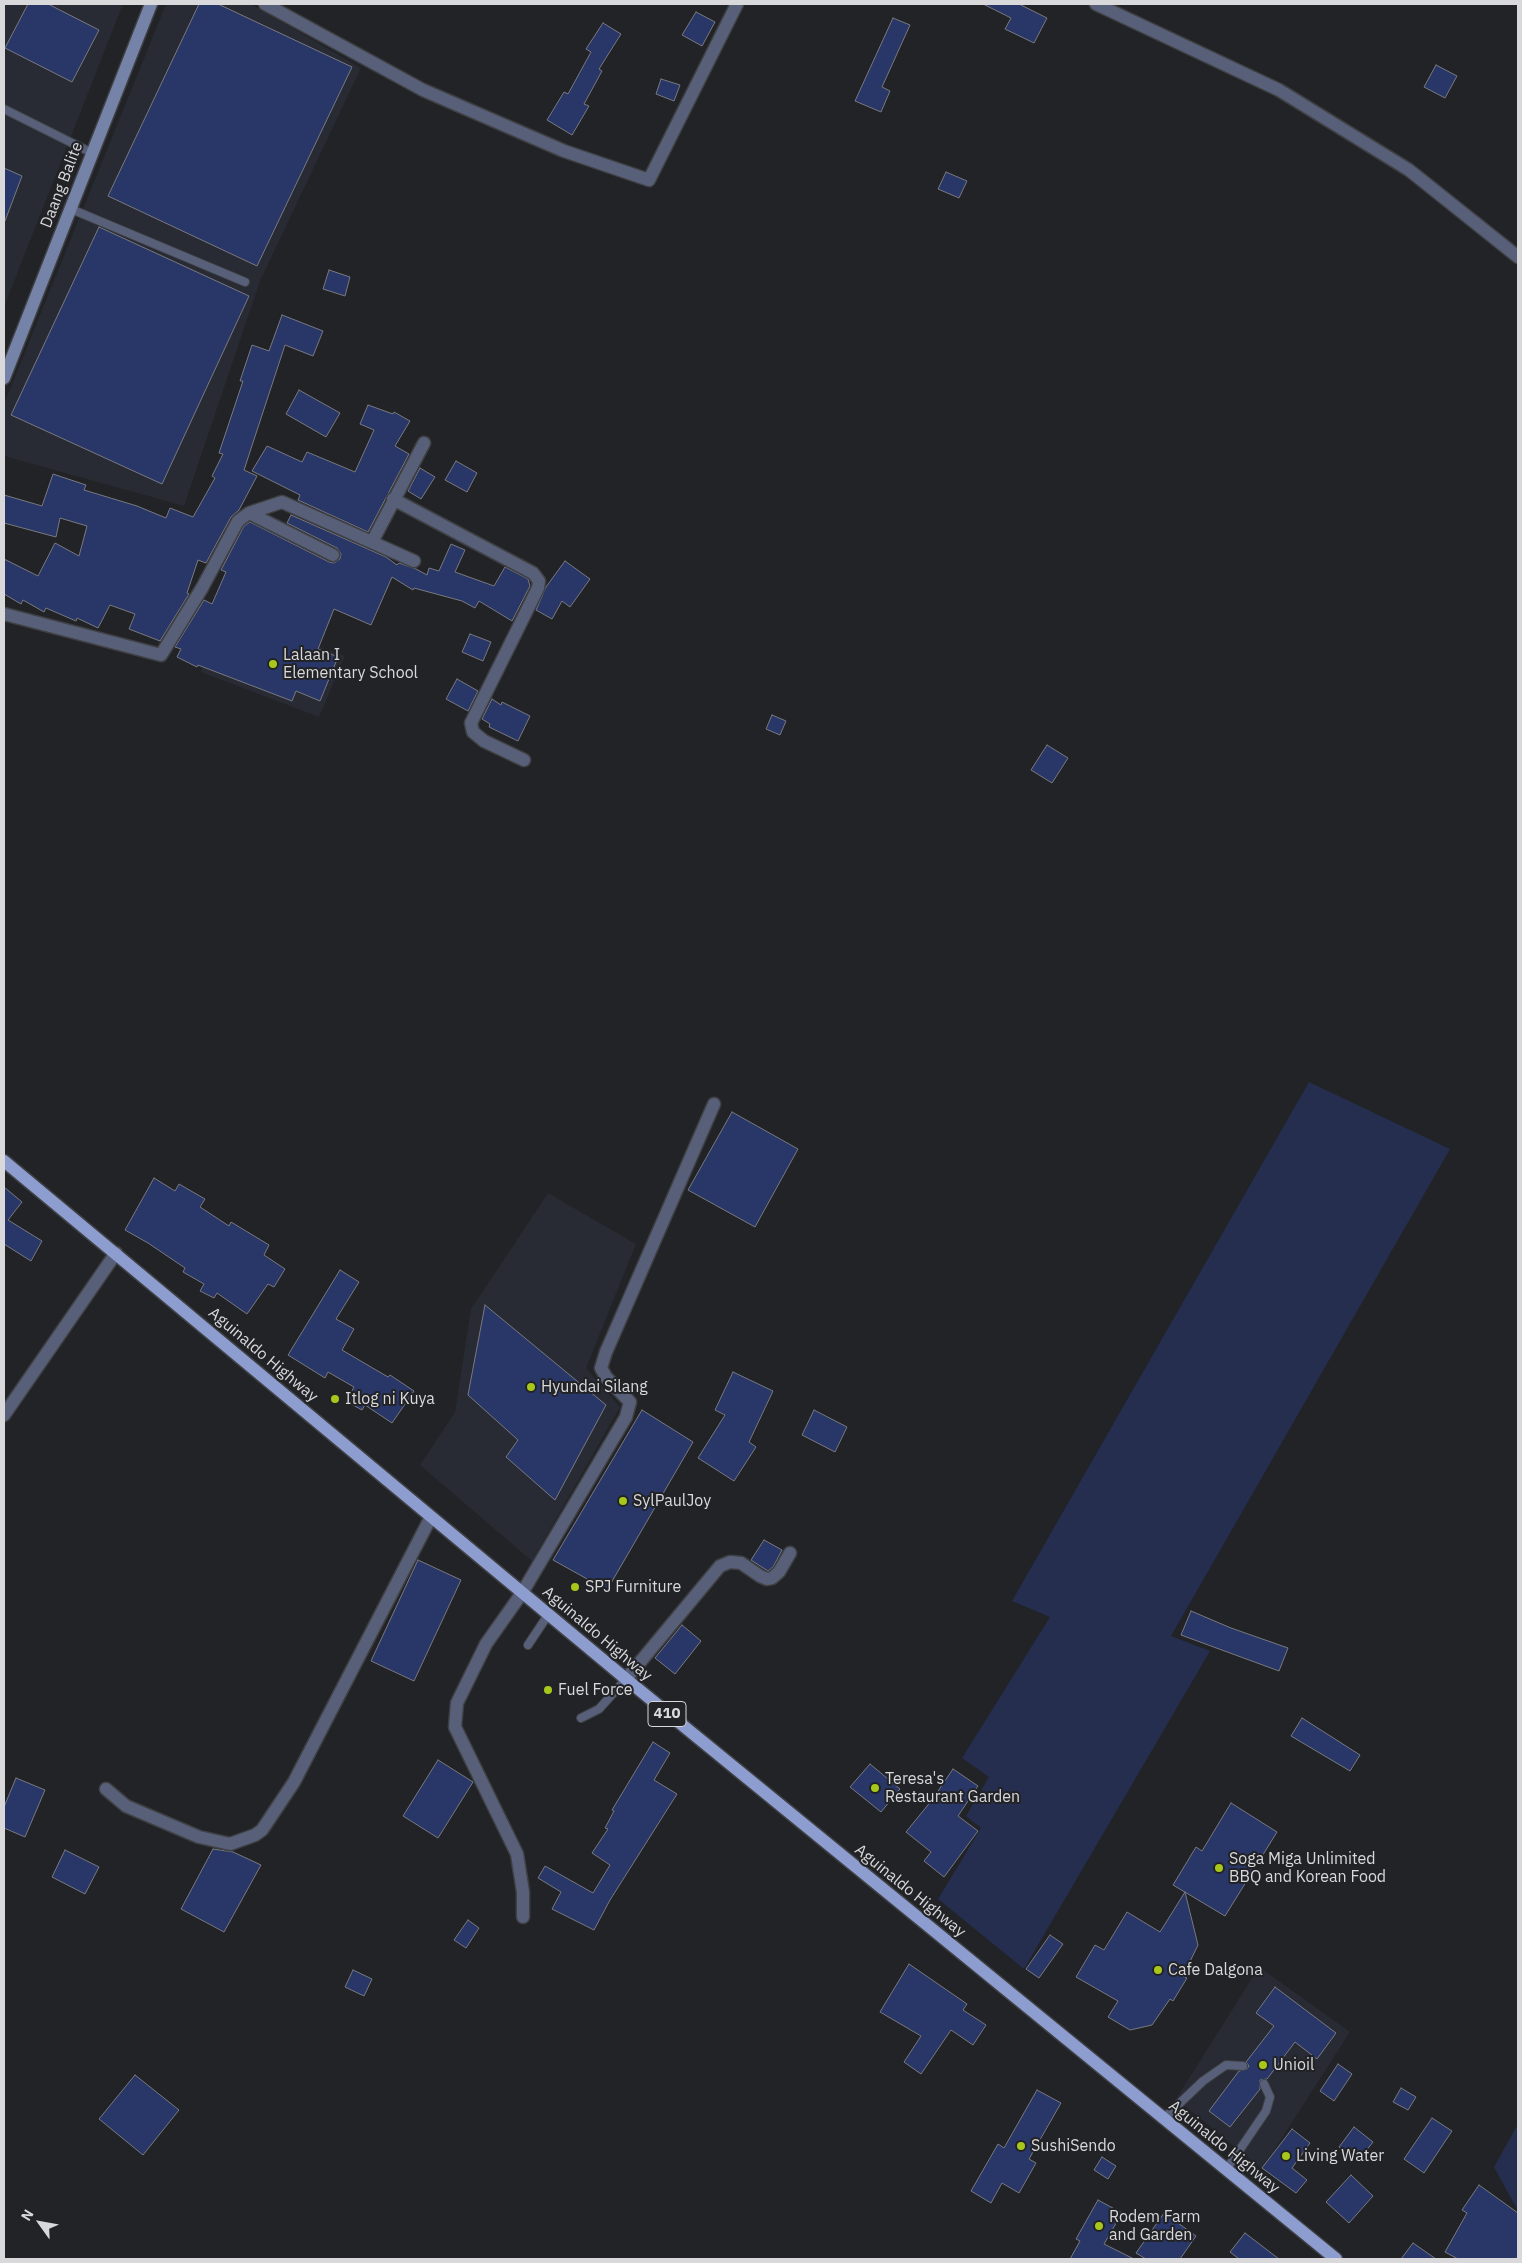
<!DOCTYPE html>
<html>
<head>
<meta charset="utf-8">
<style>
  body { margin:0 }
  #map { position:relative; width:1522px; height:2263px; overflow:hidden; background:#222326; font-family:"IBM Plex Sans",sans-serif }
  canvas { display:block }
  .frame { position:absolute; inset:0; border:5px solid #d9d9db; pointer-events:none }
  .north { position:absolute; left:15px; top:2198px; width:50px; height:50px; -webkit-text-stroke:4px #222326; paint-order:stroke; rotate:302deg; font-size:14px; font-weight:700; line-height:20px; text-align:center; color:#d9d9db }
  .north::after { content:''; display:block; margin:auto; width:18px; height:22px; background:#d9d9db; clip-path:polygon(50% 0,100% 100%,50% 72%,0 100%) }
</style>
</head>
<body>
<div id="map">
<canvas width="1522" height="2263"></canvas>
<div class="frame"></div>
<div class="north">N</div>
</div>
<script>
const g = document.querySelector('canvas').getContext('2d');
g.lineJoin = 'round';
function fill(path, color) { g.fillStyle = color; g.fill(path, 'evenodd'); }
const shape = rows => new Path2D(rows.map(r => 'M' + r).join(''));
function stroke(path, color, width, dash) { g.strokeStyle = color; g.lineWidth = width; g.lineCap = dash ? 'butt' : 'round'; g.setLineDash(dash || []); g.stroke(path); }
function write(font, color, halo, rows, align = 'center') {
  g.font = font + ' "IBM Plex Sans",sans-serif'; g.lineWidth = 4; g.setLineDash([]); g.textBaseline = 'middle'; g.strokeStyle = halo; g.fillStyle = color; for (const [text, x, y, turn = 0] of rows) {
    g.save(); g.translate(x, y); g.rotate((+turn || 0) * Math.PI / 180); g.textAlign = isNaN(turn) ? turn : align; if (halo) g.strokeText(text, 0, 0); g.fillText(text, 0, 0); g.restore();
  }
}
fill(shape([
  [4,4,123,4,4,307],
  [166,4,251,4,361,68,260,281,184,506,4,456,4,404],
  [229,615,345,656,319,717,201,672,214,642],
  [548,1193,636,1244,586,1368,620,1407,532,1561,420,1465,455,1412,471,1309],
  [1259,1967,1350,2032,1262,2169,1176,2099]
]), '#282b34');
fill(shape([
  [1309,1082,1450,1149,1171,1636,1210,1651,1024,1969,938,1899,981,1828,966,1816,989,1777,962,1758,1050,1617,1012,1601],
  [1518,2124,1518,2211,1494,2167]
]), '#252e4e');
const building = shape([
  [28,4,48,4,99,30,72,82,5,48,28,4],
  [199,4,218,4,352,67,257,266,108,196,199,4],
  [983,4,1019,4,1047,18,1034,43,1005,29,1011,18,983,4],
  [696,12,715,22,702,46,682,35,696,12],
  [893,18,910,25,882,87,890,91,881,112,855,101,893,18],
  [603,23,621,34,599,69,602,71,584,104,589,106,572,135,547,120,564,92,568,94,591,52,586,49,603,23],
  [1436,65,1457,76,1445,98,1424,87,1436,65],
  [661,79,680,85,674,101,656,94,661,79],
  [4,168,22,176,5,221,4,220,4,168],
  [946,172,967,181,959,198,938,189,946,172],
  [99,227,249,296,162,484,11,415,99,227],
  [329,270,350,277,345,296,323,289,329,270],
  [282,315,323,331,313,356,285,345,244,470,257,476,239,510,231,517,206,563,198,560,187,593,189,594,160,641,129,629,135,614,110,605,98,628,77,618,76,621,46,608,44,612,23,600,21,604,4,594,4,559,38,576,55,543,79,556,87,526,60,518,56,537,4,523,4,495,42,506,53,474,86,485,84,490,137,506,166,518,170,508,193,517,215,478,212,476,223,454,219,453,243,381,240,381,252,345,269,351,282,315],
  [299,390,340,413,326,437,286,414,299,390],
  [368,405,393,414,394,412,410,421,395,446,409,454,368,532,298,500,300,495,252,471,267,446,302,462,307,452,355,472,374,430,360,424,368,405],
  [456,461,477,473,467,492,445,480,456,461],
  [420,468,435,477,421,499,408,491,420,468],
  [291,515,386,557,397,565,399,563,416,569,427,575,429,568,439,571,451,544,465,550,455,572,494,586,505,567,528,579,530,586,512,621,479,601,475,608,462,601,414,588,413,590,392,577,371,625,334,609,318,649,338,657,320,701,296,691,292,701,198,665,197,667,177,657,181,649,175,647,204,600,212,604,226,572,221,570,244,526,250,522,329,562,334,563,340,559,341,554,337,548,287,523,291,515],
  [565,561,590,579,570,607,562,601,552,619,536,610,546,587,565,561],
  [470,634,491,642,483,661,462,652,470,634],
  [457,679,478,691,468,711,446,699,457,679],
  [492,699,501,705,502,702,530,716,518,741,489,727,490,724,482,719,492,699],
  [772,715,786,721,780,735,766,729,772,715],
  [1047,745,1068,758,1052,783,1031,770,1047,745],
  [732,1112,798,1149,755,1227,688,1190,732,1112],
  [154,1178,175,1191,179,1184,205,1199,200,1207,229,1226,231,1222,269,1245,264,1255,285,1269,274,1287,268,1284,247,1314,217,1293,214,1298,200,1291,204,1284,183,1272,185,1268,148,1243,125,1230,154,1178],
  [4,1187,22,1202,8,1220,42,1241,31,1261,4,1244,4,1187],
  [340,1270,359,1282,336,1319,354,1329,342,1350,388,1377,390,1375,414,1391,392,1423,365,1405,362,1410,346,1401,354,1387,328,1372,325,1378,288,1355,340,1270],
  [485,1305,606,1405,555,1500,506,1457,518,1440,468,1395,485,1305],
  [733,1372,773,1391,749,1442,756,1447,734,1481,698,1458,725,1415,715,1410,733,1372],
  [642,1410,693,1442,607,1590,553,1560,642,1410],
  [814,1410,847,1427,835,1452,802,1435,814,1410],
  [764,1540,782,1550,773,1567,768,1571,751,1560,764,1540],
  [418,1560,461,1580,414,1681,371,1661,418,1560],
  [1191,1611,1231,1628,1288,1648,1279,1671,1181,1635,1191,1611],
  [682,1625,701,1641,675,1674,655,1658,682,1625],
  [1302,1718,1360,1755,1350,1771,1291,1736,1302,1718],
  [653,1742,670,1753,654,1780,677,1794,610,1900,594,1930,552,1909,561,1892,538,1878,545,1866,593,1893,610,1865,592,1853,608,1829,605,1828,614,1811,612,1810,653,1742],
  [438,1760,473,1782,438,1838,403,1816,438,1760],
  [870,1764,900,1789,881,1812,850,1787,870,1764],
  [953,1769,978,1786,958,1816,978,1831,944,1877,924,1861,931,1852,906,1832,932,1800,953,1769],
  [16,1778,45,1790,25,1837,4,1828,4,1807,16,1778],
  [1231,1803,1277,1832,1225,1916,1173,1885,1196,1847,1202,1851,1231,1803],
  [213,1849,233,1852,261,1865,224,1932,181,1909,213,1849],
  [65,1850,99,1867,85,1894,52,1877,65,1850],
  [1185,1892,1198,1945,1183,1976,1187,1978,1173,2001,1170,1999,1152,2025,1130,2030,1108,2017,1118,2001,1076,1977,1095,1945,1104,1950,1127,1912,1160,1932,1185,1892],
  [468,1920,479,1928,466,1948,454,1940,468,1920],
  [1050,1935,1063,1944,1039,1978,1026,1969,1050,1935],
  [909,1964,967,2004,963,2010,986,2025,973,2045,951,2030,921,2074,904,2062,921,2036,880,2012,909,1964],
  [353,1970,372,1979,364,1996,345,1987,353,1970],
  [1275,1987,1336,2033,1317,2059,1295,2042,1267,2079,1260,2080,1260,2089,1230,2127,1209,2111,1239,2071,1247,2069,1249,2066,1246,2062,1274,2026,1256,2013,1275,1987],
  [1338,2064,1352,2074,1334,2101,1320,2091,1338,2064],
  [135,2075,179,2110,143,2155,99,2119,135,2075],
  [1401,2088,1416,2097,1408,2110,1393,2102,1401,2088],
  [1037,2090,1061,2103,1029,2159,1036,2163,1019,2193,1002,2183,991,2203,971,2191,998,2144,1004,2148,1037,2090],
  [1432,2118,1452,2131,1424,2173,1404,2159,1432,2118],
  [1354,2127,1373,2142,1358,2161,1339,2147,1354,2127],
  [1292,2129,1310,2143,1292,2168,1307,2180,1296,2193,1262,2168,1292,2129],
  [1102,2157,1116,2166,1108,2179,1094,2170,1102,2157],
  [1351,2175,1373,2196,1349,2223,1326,2202,1351,2175],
  [1479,2185,1518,2213,1518,2259,1458,2259,1445,2252,1467,2213,1462,2210,1479,2185],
  [1098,2200,1122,2213,1104,2244,1134,2259,1070,2259,1080,2241,1076,2239,1098,2200],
  [1164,2213,1196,2236,1180,2259,1146,2259,1136,2253,1164,2213],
  [1245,2233,1279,2259,1239,2259,1230,2252,1245,2233],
  [1413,2243,1436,2259,1401,2259,1413,2243]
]);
fill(building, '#293668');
stroke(building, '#797a7e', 1);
const lane = shape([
  [4,109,92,153],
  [71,209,245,282],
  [528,1645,548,1615],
  [581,1718,599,1709,626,1679],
  [1163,2119,1203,2081,1226,2065,1243,2066],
  [1226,2170,1266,2111,1270,2097,1264,2084]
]);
const street = shape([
  [265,4,423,90,564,151,649,180,737,4],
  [1096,4,1279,90,1409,170,1518,257],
  [393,499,533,573,539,581,538,588,471,723,473,732,484,741,524,760],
  [249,513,282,502,414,561],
  [372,542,424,443],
  [4,614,161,655,202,588,238,521,249,513,333,555],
  [4,1415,116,1253],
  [626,1679,720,1566,730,1562,741,1563,760,1576,767,1579,772,1578,779,1572,790,1553],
  [106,1789,126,1806,199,1837,230,1844,255,1835,262,1830,294,1782,431,1517],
  [523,1917,523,1892,517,1854,455,1727,457,1703,486,1644,522,1593,626,1417,630,1402,606,1377,601,1368,606,1352,714,1104]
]);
const secondary = shape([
  [4,378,151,4]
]);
const primary = shape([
  [4,1161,626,1679,1336,2259]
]);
stroke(lane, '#3f4043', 10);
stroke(street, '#3f4043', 15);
stroke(secondary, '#3f4043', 15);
stroke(primary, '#3f4043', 15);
stroke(lane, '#586079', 8);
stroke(street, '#586079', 12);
stroke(secondary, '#7683a9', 12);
stroke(primary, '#8d9dcf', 12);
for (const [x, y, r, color] of [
  [273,664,5,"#a8c71c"],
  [531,1387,5,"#a8c71c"],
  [335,1399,5,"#a8c71c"],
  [623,1501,5,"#a8c71c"],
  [575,1587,5,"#a8c71c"],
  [548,1690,5,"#a8c71c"],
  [875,1788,5,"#a8c71c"],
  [1219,1868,5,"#a8c71c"],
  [1158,1970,5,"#a8c71c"],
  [1263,2065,5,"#a8c71c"],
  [1021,2146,5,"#a8c71c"],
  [1286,2156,5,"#a8c71c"],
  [1099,2226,5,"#a8c71c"]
]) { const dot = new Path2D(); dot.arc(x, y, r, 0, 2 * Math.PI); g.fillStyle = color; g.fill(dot); stroke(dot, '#222326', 2); }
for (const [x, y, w] of [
  [667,1714,38]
]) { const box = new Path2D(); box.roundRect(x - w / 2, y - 12.5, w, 25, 4); g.fillStyle = '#222326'; g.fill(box); stroke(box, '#d9d9db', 1); }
write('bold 15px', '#d9d9db', null, [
  ["410",667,1714]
]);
write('16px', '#d9d9db', '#222326', [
  ["Daang Balite",62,185,-69],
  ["Aguinaldo Highway",263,1355,40],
  ["Aguinaldo Highway",597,1634,40],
  ["Aguinaldo Highway",910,1891,39],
  ["Aguinaldo Highway",1224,2147,39]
]);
write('16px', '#d9d9db', '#222326', [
  ["Lalaan I",283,655],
  ["Elementary School",283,673],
  ["Hyundai Silang",541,1387],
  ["Itlog ni Kuya",345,1399],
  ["SylPaulJoy",633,1501],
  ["SPJ Furniture",585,1587],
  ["Fuel Force",558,1690],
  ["Teresa's",885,1779],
  ["Restaurant Garden",885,1797],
  ["Soga Miga Unlimited",1229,1859],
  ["BBQ and Korean Food",1229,1877],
  ["Cafe Dalgona",1168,1970],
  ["Unioil",1273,2065],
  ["SushiSendo",1031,2146],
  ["Living Water",1296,2156],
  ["Rodem Farm",1109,2217],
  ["and Garden",1109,2235]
], 'left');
</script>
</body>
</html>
